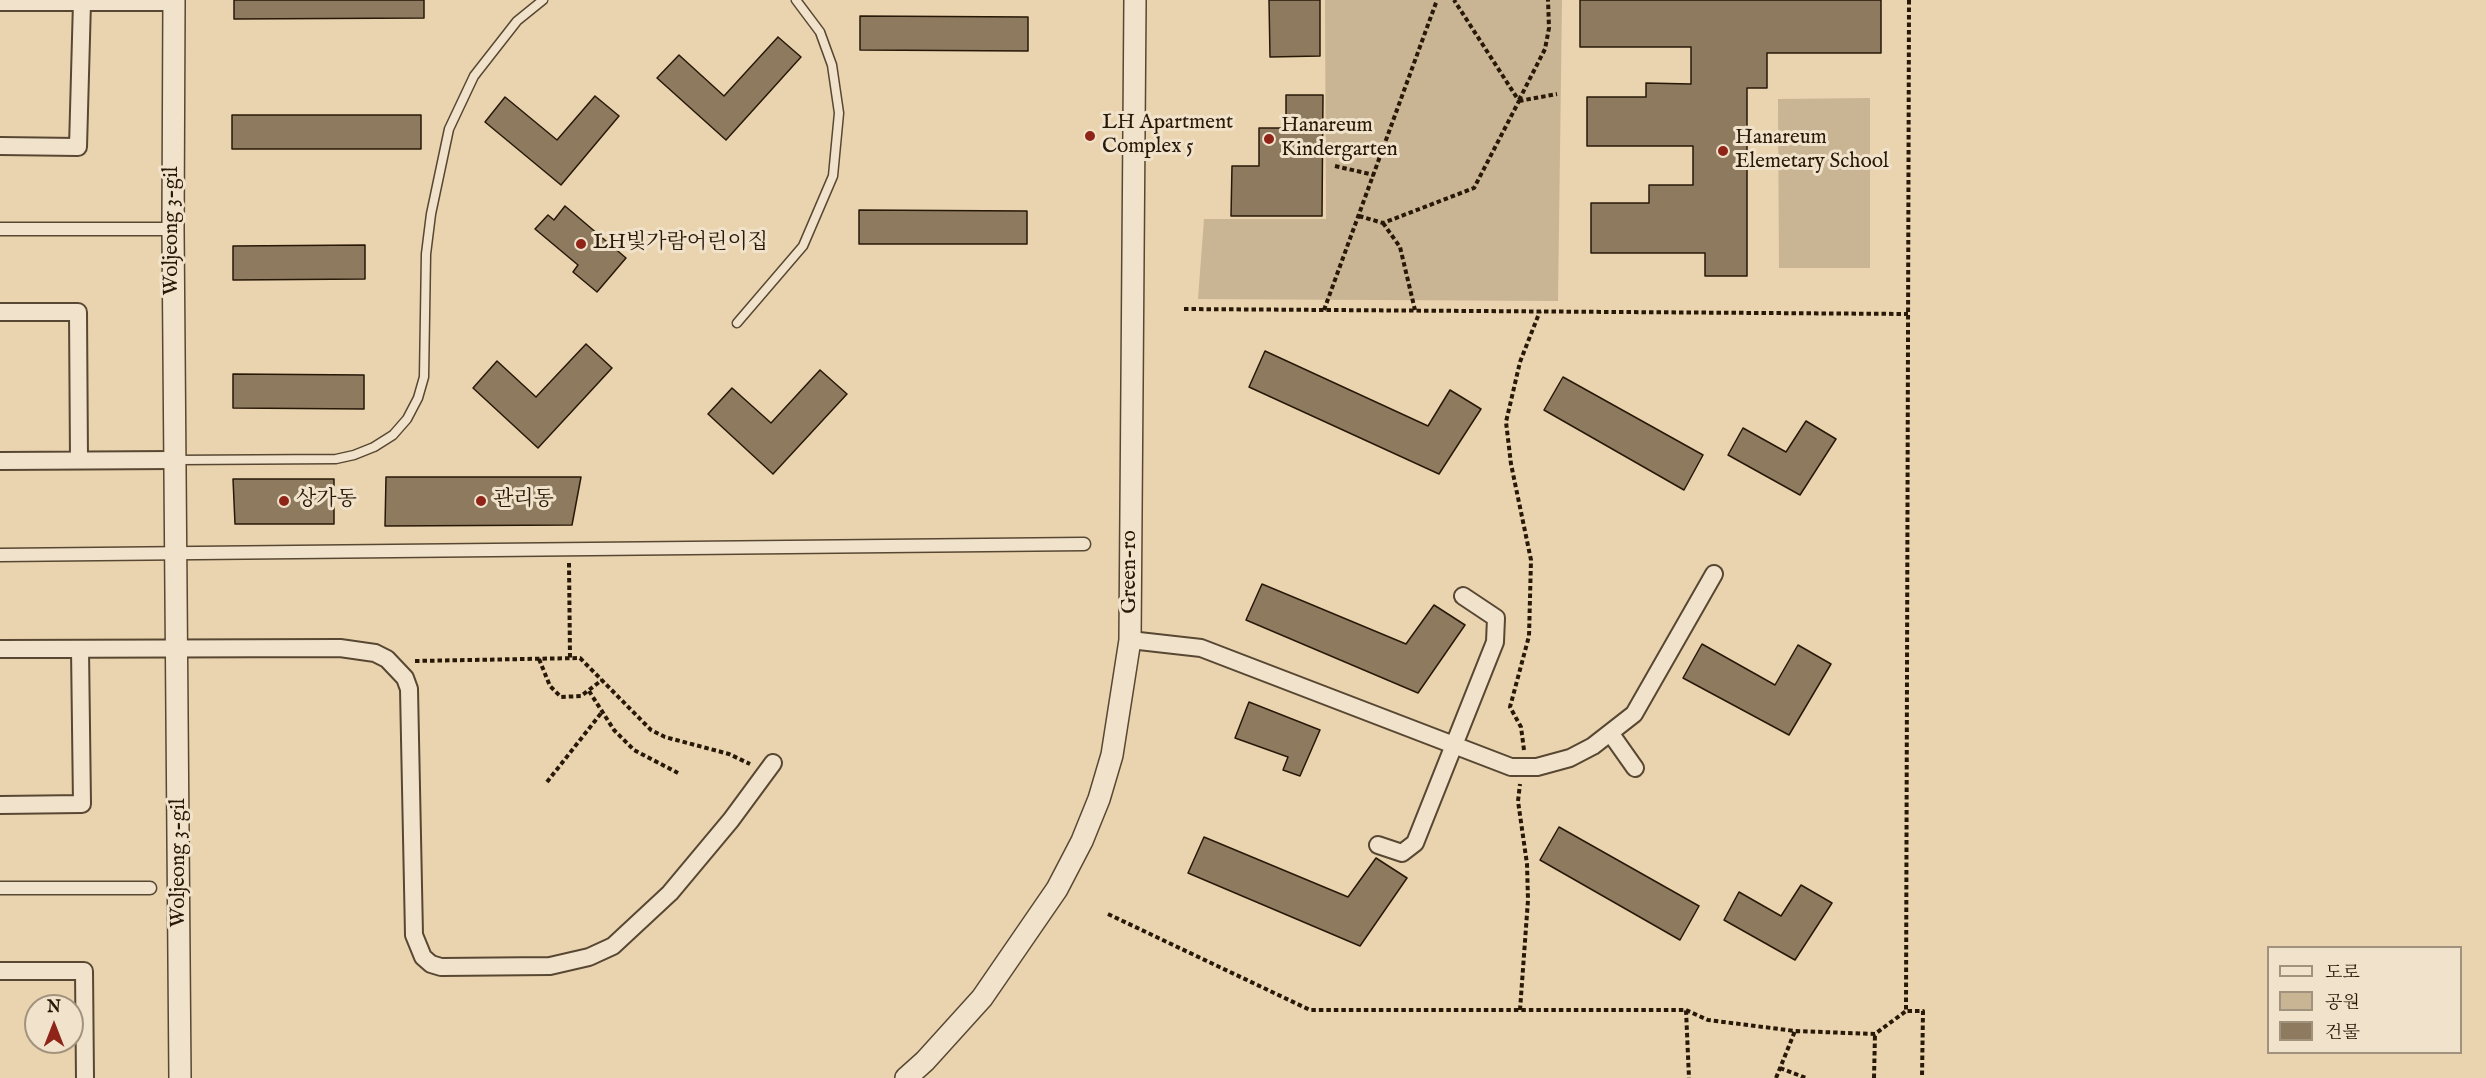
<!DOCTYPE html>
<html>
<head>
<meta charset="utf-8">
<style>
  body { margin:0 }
  #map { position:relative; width:2486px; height:1078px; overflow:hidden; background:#ead4af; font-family:"IM FELL English","Noto Serif KR",serif }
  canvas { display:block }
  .legend { position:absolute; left:2267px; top:946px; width:195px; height:108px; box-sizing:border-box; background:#f1e3cb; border:2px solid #a1927d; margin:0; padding:8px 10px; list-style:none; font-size:18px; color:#281808 }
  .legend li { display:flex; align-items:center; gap:12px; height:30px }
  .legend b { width:30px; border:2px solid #a1927d }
  .north { position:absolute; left:24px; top:994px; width:60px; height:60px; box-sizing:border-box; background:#f1e3cb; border:2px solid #a1927d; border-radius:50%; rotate:0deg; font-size:16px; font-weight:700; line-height:24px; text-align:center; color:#281808 }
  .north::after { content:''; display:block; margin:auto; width:21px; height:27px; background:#8f2418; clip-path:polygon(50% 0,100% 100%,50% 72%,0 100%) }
</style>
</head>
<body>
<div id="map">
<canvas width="2486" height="1078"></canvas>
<ul class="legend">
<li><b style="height:8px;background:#f1e3cb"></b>도로</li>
<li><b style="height:16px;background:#c9b493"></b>공원</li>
<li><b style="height:16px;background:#8d7a5f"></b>건물</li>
</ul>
<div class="north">N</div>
</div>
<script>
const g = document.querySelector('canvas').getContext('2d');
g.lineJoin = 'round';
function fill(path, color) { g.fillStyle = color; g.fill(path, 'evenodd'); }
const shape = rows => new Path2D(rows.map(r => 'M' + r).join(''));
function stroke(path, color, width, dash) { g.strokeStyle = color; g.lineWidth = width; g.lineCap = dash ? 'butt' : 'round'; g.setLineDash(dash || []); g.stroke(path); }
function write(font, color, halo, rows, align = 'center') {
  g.font = font + ' "IM FELL English","Noto Serif KR",serif'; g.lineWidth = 6; g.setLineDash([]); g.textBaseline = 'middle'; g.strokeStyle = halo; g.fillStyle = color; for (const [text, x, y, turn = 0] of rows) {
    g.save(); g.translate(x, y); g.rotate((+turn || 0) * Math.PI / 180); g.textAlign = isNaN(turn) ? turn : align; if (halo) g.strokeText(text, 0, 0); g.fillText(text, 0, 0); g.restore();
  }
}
fill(shape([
  [1325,0,1562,0,1558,301,1198,299,1204,219,1326,219],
  [1870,98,1870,268,1779,268,1778,99]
]), '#c9b493');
const building = shape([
  [234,0,424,0,424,18,234,19,234,0],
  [1269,0,1320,0,1320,56,1270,57,1269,0],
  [1580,0,1881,0,1881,53,1767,53,1767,88,1747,88,1747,276,1705,276,1705,253,1591,253,1591,203,1649,203,1649,185,1693,185,1693,146,1587,146,1587,97,1646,97,1646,83,1691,84,1691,47,1580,47,1580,0],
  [860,16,1028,17,1028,51,860,50,860,16],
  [778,37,801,57,726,140,657,78,679,55,724,96,778,37],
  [1286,95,1323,95,1322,216,1231,216,1232,166,1259,166,1259,128,1286,128,1286,95],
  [595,96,619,116,561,185,485,122,505,97,557,140,595,96],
  [232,115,421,115,421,149,232,149,232,115],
  [565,206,626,258,597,292,573,272,578,265,535,229,548,215,554,220,565,206],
  [859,210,1027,211,1027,244,859,244,859,210],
  [365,245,365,279,233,280,233,246,365,245],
  [586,344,612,368,538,448,473,388,497,361,536,397,586,344],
  [1265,351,1428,426,1450,390,1481,409,1439,474,1249,387,1265,351],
  [820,370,847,394,773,474,708,414,732,388,771,423,820,370],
  [233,374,364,375,364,409,233,408,233,374],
  [1563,377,1703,455,1684,490,1544,410,1563,377],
  [1806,421,1836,439,1800,495,1728,455,1743,428,1786,452,1806,421],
  [386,477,581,477,572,525,385,526,386,477],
  [233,479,334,479,334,524,235,524,233,479],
  [1262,584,1406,644,1434,605,1465,625,1418,693,1246,620,1262,584],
  [1702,644,1775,685,1798,645,1831,664,1789,735,1683,678,1702,644],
  [1249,702,1320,730,1300,776,1283,770,1288,757,1235,738,1249,702],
  [1559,827,1699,906,1680,940,1540,860,1559,827],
  [1204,837,1348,897,1376,858,1407,878,1360,946,1188,873,1204,837],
  [1801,885,1832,903,1795,960,1724,920,1739,892,1781,916,1801,885]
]);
fill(building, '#8d7a5f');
stroke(building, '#281808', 1.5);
const service = shape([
  [737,323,803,246,833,176,839,113,832,65,820,32,796,0],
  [176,460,336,459,354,455,374,447,393,435,407,419,418,398,424,377,426,254,431,214,449,129,474,76,517,21,543,0]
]);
const pedestrian = shape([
  [0,229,173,229],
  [0,555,1084,544],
  [0,888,150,888]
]);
const minor = shape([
  [0,2,174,2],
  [0,146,78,147,82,2],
  [0,312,78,312,79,460],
  [0,461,175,460],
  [1130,640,1201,648,1511,767,1537,767,1570,758,1593,746,1634,714,1714,574],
  [0,649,340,648,375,653,387,659,405,678,409,689,414,935,423,957,431,964,441,967,550,966,589,957,613,946,670,893,731,820,773,763],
  [1611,734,1635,768],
  [0,805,82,804,80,649],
  [1378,845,1402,853,1415,843,1495,642,1496,618,1463,596],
  [0,971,84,971,85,1078]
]);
const tertiary = shape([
  [174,0,173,229,180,1078],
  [906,1078,925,1061,982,998,1057,889,1082,841,1099,799,1112,755,1130,640,1135,0]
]);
stroke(service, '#584732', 11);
stroke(pedestrian, '#584732', 15);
stroke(minor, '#584732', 20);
stroke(tertiary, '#584732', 24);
stroke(shape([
  [1909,0,1906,1011,1923,1011,1922,1078],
  [1519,100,1545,49,1549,28,1548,0],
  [1519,101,1557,94],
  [1335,166,1374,175],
  [1359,216,1383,223,1474,188,1519,101,1454,0],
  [1383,223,1400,247,1415,310],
  [1184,309,1908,314],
  [1324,310,1437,0],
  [569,563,570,658],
  [539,659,550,686,561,697,581,696,602,680],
  [415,661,580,658,651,730,665,737,729,754,750,764],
  [589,691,614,730,634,750,678,773],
  [1524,750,1521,727,1510,707,1529,636,1531,560,1511,464,1506,422,1520,362,1540,311],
  [547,782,602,712],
  [1108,914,1310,1010,1686,1010,1689,1078],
  [1520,1010,1528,900,1527,864,1518,801,1520,784],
  [1686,1010,1708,1020,1795,1031,1875,1034,1906,1011],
  [1780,1068,1806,1078],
  [1776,1078,1795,1031],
  [1874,1078,1875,1034]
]), '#281808', 4, [4.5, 3]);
stroke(service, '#f1e3cb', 8);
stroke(pedestrian, '#f1e3cb', 12);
stroke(minor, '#f1e3cb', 16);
stroke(tertiary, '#f1e3cb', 21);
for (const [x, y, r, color] of [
  [1090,136,6,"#8f2418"],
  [1269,139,6,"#8f2418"],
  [1723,151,6,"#8f2418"],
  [581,244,6,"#8f2418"],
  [284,501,6,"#8f2418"],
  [481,501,6,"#8f2418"]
]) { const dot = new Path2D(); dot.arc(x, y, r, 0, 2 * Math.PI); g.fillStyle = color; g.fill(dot); stroke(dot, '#f1e3cb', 2); }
write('21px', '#281808', '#f1e3cb', [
  ["LH Apartment",1102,124],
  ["Complex 5",1102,148],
  ["Hanareum",1281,127],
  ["Kindergarten",1281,151],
  ["Hanareum",1735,139],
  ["Elemetary School",1735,163],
  ["LH빛가람어린이집",593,244],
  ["상가동",296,501],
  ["관리동",493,501]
], 'left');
write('21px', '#281808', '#f1e3cb', [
  ["Woljeong 3-gil",173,231,-90],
  ["Green-ro",1131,572,-90],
  ["Woljeong 3-gil",180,863,-90]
]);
</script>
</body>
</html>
